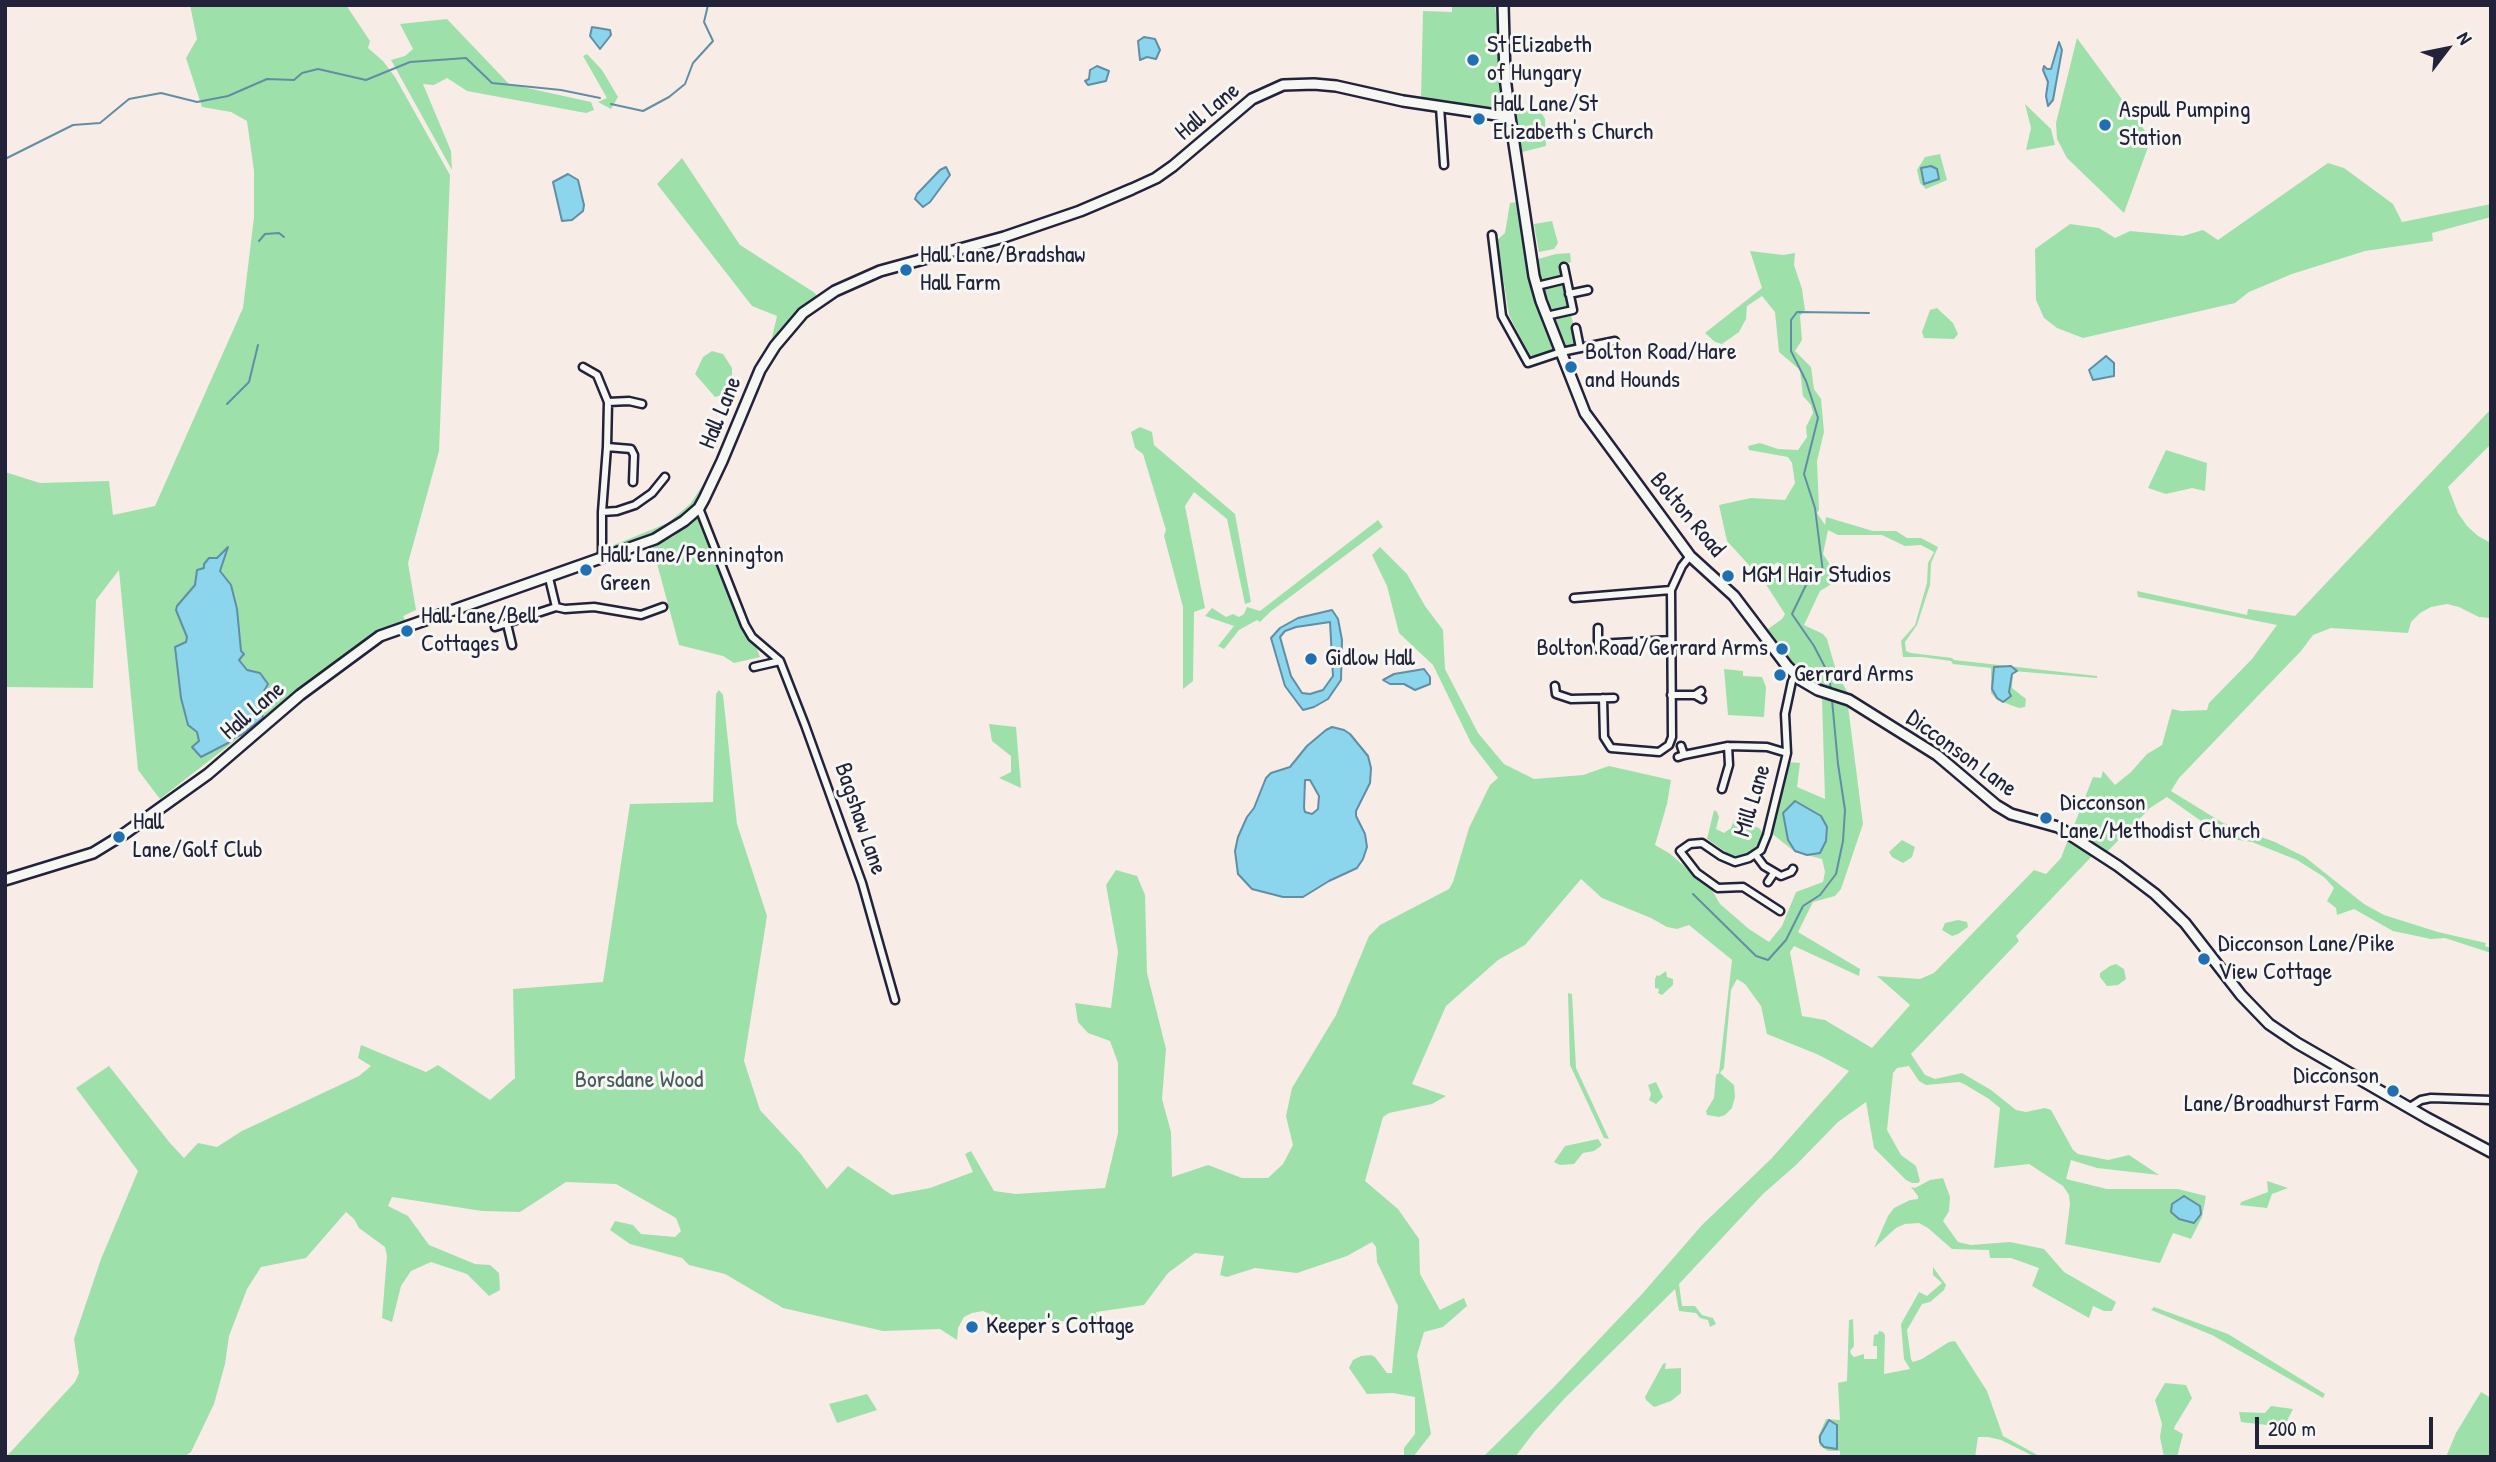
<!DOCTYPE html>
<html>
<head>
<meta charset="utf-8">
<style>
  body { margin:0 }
  #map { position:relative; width:2496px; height:1462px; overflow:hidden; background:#f8ece7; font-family:"Patrick Hand",sans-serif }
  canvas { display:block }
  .frame { position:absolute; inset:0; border:7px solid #22223b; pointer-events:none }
  .north { position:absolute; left:2412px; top:14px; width:70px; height:70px; -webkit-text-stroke:5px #f6f6f2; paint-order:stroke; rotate:58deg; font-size:19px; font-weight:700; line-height:28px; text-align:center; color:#22223b }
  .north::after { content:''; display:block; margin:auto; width:24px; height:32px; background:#22223b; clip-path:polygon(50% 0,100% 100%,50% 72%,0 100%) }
  .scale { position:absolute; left:2255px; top:1417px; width:178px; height:32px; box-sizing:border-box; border:4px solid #22223b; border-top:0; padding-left:9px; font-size:21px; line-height:24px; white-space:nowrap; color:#22223b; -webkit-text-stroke:5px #f6f6f2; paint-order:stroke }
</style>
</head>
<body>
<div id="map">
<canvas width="2496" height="1462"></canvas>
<div class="frame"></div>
<div class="north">N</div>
<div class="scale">200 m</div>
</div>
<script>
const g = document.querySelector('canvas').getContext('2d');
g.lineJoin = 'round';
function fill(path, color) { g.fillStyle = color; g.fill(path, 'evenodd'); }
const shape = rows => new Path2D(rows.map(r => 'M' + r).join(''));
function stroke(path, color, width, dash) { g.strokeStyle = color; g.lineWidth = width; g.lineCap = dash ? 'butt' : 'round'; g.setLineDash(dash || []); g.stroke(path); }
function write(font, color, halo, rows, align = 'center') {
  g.font = font + ' "Patrick Hand",sans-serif'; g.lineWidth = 6; g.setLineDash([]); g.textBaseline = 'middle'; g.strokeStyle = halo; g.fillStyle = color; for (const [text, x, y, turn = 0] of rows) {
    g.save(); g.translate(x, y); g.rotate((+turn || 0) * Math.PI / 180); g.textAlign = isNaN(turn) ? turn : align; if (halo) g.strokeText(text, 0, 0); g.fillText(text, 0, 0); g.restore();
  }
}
fill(shape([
  [190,5,346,5,370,41,368,48,383,61,395,77,450,175,439,451,408,563,416,610,403,616,406,622,382,630,337,661,160,799,138,770,119,570,96,600,93,688,5,687,5,472,40,483,109,481,113,515,155,506,243,308,254,217,254,171,247,121,231,112,202,107,186,58,197,39],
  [1452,5,1495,5,1506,112,1421,98,1423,11,1452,12],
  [447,19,509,84,591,102,594,110,586,113,467,91,447,78,434,85,423,84,451,151,452,170,391,60,405,56,413,49,400,24],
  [2077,38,2151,139,2124,213,2067,158,2057,139,2056,123],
  [587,54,602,70,618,97,611,109,598,102,607,98,583,56],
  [2025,104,2051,129,2055,145,2026,150,2031,128],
  [1516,109,1540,110,1545,119,1546,146,1522,152],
  [1940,154,1947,180,1926,189,1920,183,1917,170,1925,157],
  [682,158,740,245,815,293,817,298,794,317,772,345,771,342,777,316,752,306,657,184],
  [2328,163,2344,168,2393,204,2402,222,2491,204,2491,217,2432,233,2433,241,2365,251,2292,274,2249,292,2235,303,2083,338,2057,328,2044,318,2036,300,2035,249,2070,224,2099,228,2115,238,2130,231,2183,236,2203,230,2218,240],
  [1518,202,1533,286,1556,348,1536,358,1530,357,1509,315,1497,240,1505,233,1510,203],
  [1552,221,1558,243,1554,249,1539,252,1534,224],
  [1750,251,1783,255,1795,253,1794,265,1802,289,1805,310,1800,316,1802,340,1795,351,1811,367,1814,389,1821,399,1824,432,1817,461,1819,510,1817,513,1825,525,1826,517,1873,531,1896,531,1907,538,1921,538,1938,547,1931,563,1930,585,1917,625,1905,642,1906,651,1911,653,1952,658,1954,660,2097,676,2097,678,2013,671,2012,688,2026,699,2025,707,2019,708,1997,700,1991,693,1991,668,1953,664,1951,661,1922,657,1903,657,1901,641,1915,625,1927,583,1928,563,1934,552,1921,545,1905,546,1882,535,1838,535,1828,530,1823,554,1831,566,1838,571,1830,585,1820,591,1804,625,1823,634,1827,639,1837,674,1848,693,1816,683,1799,672,1768,629,1782,619,1785,614,1765,583,1768,577,1783,571,1778,562,1758,575,1727,541,1719,505,1751,498,1785,500,1795,483,1792,463,1788,457,1749,450,1748,446,1760,443,1778,449,1798,450,1807,437,1806,427,1813,413,1811,405,1803,396,1800,370,1779,352,1775,312,1762,296,1747,306,1746,319,1739,332,1722,344,1715,342,1705,333,1762,288],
  [1570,253,1571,262,1560,266,1562,278,1542,282,1538,259,1556,254],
  [1562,283,1568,309,1551,314,1544,287],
  [1937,308,1953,323,1958,334,1954,339,1924,338,1922,332,1930,310],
  [1571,315,1578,343,1567,347,1554,317],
  [712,351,723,354,732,368,732,385,727,394,715,397,695,374,703,357],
  [2491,409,2491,444,2448,487,2458,513,2467,526,2478,536,2491,543,2491,618,2479,617,2459,607,2447,604,2431,607,2420,613,2411,622,2408,633,2331,628,2313,635,2301,651,2179,778,2171,791,2223,823,2275,842,2305,857,2364,904,2384,915,2438,932,2486,943,2485,946,2491,948,2491,953,2445,938,2431,939,2393,931,2354,909,2337,915,2336,908,2327,901,2334,888,2324,877,2297,860,2252,842,2225,838,2201,841,2211,828,2167,797,2150,808,2106,853,2073,828,2093,777,2101,778,2103,771,2115,785,2131,772,2147,754,2162,745,2172,709,2181,711,2207,710,2209,703,2252,659,2277,625,2138,597,2137,591,2247,615,2248,609,2295,616],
  [1140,427,1152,432,1154,445,1235,514,1251,602,1245,604,1227,519,1194,492,1185,506,1205,608,1194,612,1193,681,1183,689,1183,607,1164,536,1166,530,1143,454,1135,448,1131,432],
  [2166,450,2207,463,2205,491,2192,488,2166,494,2148,488],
  [705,482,709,484,689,513,659,533,615,550,609,547,668,523,690,504],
  [698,515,743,627,755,644,760,657,734,663,723,656,679,645,652,545,673,537],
  [1378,520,1383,527,1270,612,1260,622,1257,620,1239,630,1224,649,1218,646,1234,626,1205,616,1212,608,1226,617,1233,614,1239,617,1244,614,1247,607,1260,611],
  [1380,547,1407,574,1425,606,1443,630,1445,669,1478,733,1504,764,1534,779,1583,775,1609,766,1671,780,1667,804,1655,845,1669,853,1712,890,1720,904,1749,929,1769,942,1782,926,1796,892,1823,882,1825,872,1822,859,1795,852,1770,832,1787,762,1800,763,1797,787,1825,799,1822,698,1848,706,1863,824,1841,889,1835,896,1813,902,1798,932,1860,969,1859,976,1794,946,1790,952,1802,1016,1825,1020,1872,1048,1910,1005,1877,976,1920,979,1934,973,2034,870,2046,874,2061,858,2068,840,2093,855,2016,936,2019,941,1911,1054,1925,1075,1935,1079,1962,1073,1991,1090,2016,1110,2026,1112,2045,1108,2051,1110,2073,1150,2078,1154,2108,1160,2129,1155,2159,1175,2097,1168,2071,1160,2066,1179,2107,1189,2178,1189,2206,1196,2202,1217,2191,1239,2173,1233,2160,1263,2065,1244,2070,1204,2069,1195,2063,1186,2029,1164,1994,1168,2000,1108,1989,1099,1964,1084,1959,1082,1926,1085,1919,1081,1909,1066,1897,1068,1893,1073,1887,1130,1901,1155,1916,1166,1920,1181,1918,1183,1912,1183,1906,1180,1874,1148,1866,1102,1838,1122,1796,1165,1763,1194,1679,1284,1682,1306,1695,1306,1702,1315,1713,1318,1716,1324,1710,1327,1708,1320,1700,1318,1696,1313,1679,1311,1675,1289,1565,1398,1535,1431,1515,1457,1483,1457,1554,1387,1642,1294,1702,1225,1771,1159,1849,1071,1819,1055,1767,1034,1761,1006,1745,984,1737,979,1731,990,1724,1068,1720,1073,1734,1085,1735,1097,1732,1108,1725,1115,1719,1117,1707,1115,1706,1111,1714,1098,1716,1075,1719,1073,1732,960,1689,925,1677,929,1667,927,1651,918,1602,898,1581,879,1525,945,1498,960,1446,1006,1412,1084,1446,1096,1432,1104,1389,1113,1383,1117,1365,1181,1398,1209,1419,1239,1420,1274,1440,1310,1464,1298,1467,1306,1443,1327,1424,1332,1417,1355,1431,1434,1413,1457,1404,1457,1404,1448,1415,1434,1415,1397,1393,1393,1367,1394,1349,1368,1353,1360,1361,1356,1371,1355,1375,1357,1387,1373,1392,1373,1398,1306,1377,1262,1376,1247,1372,1242,1347,1256,1297,1273,1255,1268,1227,1277,1220,1275,1224,1256,1195,1253,1168,1273,1144,1305,1096,1312,1098,1322,1094,1323,1078,1320,1015,1325,983,1311,972,1313,964,1317,958,1328,957,1340,940,1329,883,1331,783,1308,725,1274,689,1265,682,1258,630,1244,610,1230,615,1221,633,1225,641,1234,675,1237,681,1231,676,1218,616,1184,566,1182,520,1212,482,1211,392,1197,388,1206,408,1216,429,1245,475,1264,490,1265,499,1273,500,1290,489,1296,467,1274,431,1262,411,1271,401,1286,392,1322,382,1318,387,1256,385,1247,359,1228,354,1219,346,1212,306,1258,261,1267,247,1289,229,1336,225,1364,214,1404,191,1452,184,1457,6,1457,75,1382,79,1373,74,1339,101,1259,138,1171,76,1088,109,1066,170,1143,184,1158,198,1143,217,1147,242,1131,359,1076,371,1066,358,1058,361,1045,426,1072,438,1065,490,1100,515,1078,513,989,603,982,630,804,713,802,716,694,719,690,723,695,737,824,767,916,744,1061,760,1110,800,1153,827,1189,848,1166,892,1195,930,1188,973,1172,965,1154,971,1151,994,1191,1016,1194,1105,1188,1118,1133,1118,1063,1110,1041,1088,1033,1078,1022,1075,1003,1111,1008,1118,952,1106,885,1116,870,1137,876,1145,895,1147,973,1166,1049,1162,1099,1171,1132,1172,1177,1208,1165,1242,1178,1268,1178,1283,1164,1293,1145,1286,1116,1292,1088,1336,1015,1369,936,1380,925,1449,889,1453,882,1469,828,1490,785,1498,778,1471,743,1433,665,1399,633,1387,586,1372,555],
  [1724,669,1743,671,1743,676,1762,677,1766,687,1764,717,1728,715],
  [989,724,1016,727,1021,788,999,778,1011,772,1011,756,992,741],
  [1714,810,1717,812,1719,817,1716,829,1724,833,1731,828,1734,819,1759,828,1766,837,1760,846,1741,858,1733,857,1707,839],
  [1902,840,1915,847,1912,857,1903,863,1892,857,1889,852],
  [1958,920,1967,922,1968,927,1958,934,1952,936,1942,930,1945,923],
  [2116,964,2124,969,2126,979,2118,985,2107,986,2100,977,2100,973,2110,966],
  [1666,971,1667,977,1673,979,1673,985,1662,995,1658,993,1659,989,1655,988,1655,979,1657,975,1659,976],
  [1568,993,1572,994,1576,1068,1609,1139,1604,1138,1570,1065],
  [1656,1082,1663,1097,1656,1104,1649,1100,1651,1094,1648,1085],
  [1598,1139,1602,1145,1594,1151,1583,1153,1574,1164,1560,1165,1554,1162,1565,1146],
  [1943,1178,1950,1197,1949,1211,1943,1221,1958,1242,1971,1245,2010,1242,2044,1249,2064,1272,2116,1302,2112,1311,2104,1311,2093,1306,2089,1318,2032,1286,2039,1268,2011,1258,1990,1258,1989,1250,1952,1249,1928,1228,1919,1223,1905,1224,1896,1228,1874,1248,1888,1216,1894,1208,1910,1200,1918,1199,1918,1196,1911,1187,1915,1188,1930,1180],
  [2267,1181,2288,1188,2272,1194,2267,1208,2240,1205,2241,1202,2268,1192],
  [1933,1267,1946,1285,1944,1290,1930,1302,1922,1304,1907,1330,1911,1359,1913,1362,1922,1359,1949,1342,1955,1341,1987,1391,2003,1436,2041,1457,2035,1457,2001,1440,1988,1437,1978,1437,1975,1457,1840,1457,1840,1451,1828,1451,1820,1446,1818,1437,1826,1419,1840,1420,1838,1383,1847,1381,1849,1320,1853,1319,1854,1346,1850,1351,1851,1354,1854,1357,1864,1354,1864,1359,1877,1359,1877,1346,1873,1346,1874,1335,1878,1334,1879,1331,1883,1332,1885,1335,1884,1374,1910,1369,1904,1359,1901,1324,1919,1292,1927,1296,1942,1283,1933,1275],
  [1826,1427,1837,1449,1824,1447,1820,1436],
  [2154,1307,2228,1334,2325,1394,2323,1398,2212,1335,2151,1310],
  [1666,1363,1665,1369,1681,1368,1681,1393,1671,1401,1654,1407,1646,1400,1645,1397,1663,1364],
  [2165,1383,2186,1385,2192,1398,2175,1426,2174,1429,2183,1434,2177,1457,2164,1457,2160,1437,2162,1424,2155,1400],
  [2481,1392,2491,1398,2491,1457,2446,1457,2456,1433],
  [867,1394,877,1410,837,1423,829,1404],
  [2271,1406,2293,1409,2284,1427,2241,1422,2239,1412,2265,1413]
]), '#9ee0aa');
const water = shape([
  [592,27,610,30,611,35,600,49,590,36,592,27],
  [1144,37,1155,39,1160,50,1156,59,1147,57,1140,60,1138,41,1144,37],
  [2059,42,2062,50,2053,100,2048,106,2046,96,2048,82,2043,70,2044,66,2047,69,2051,69,2059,42],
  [1097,66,1109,71,1106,81,1088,85,1085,81,1089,79,1090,70,1097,66],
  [1931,166,1937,169,1939,179,1924,184,1921,168,1931,166],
  [946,167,950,175,930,202,923,207,915,199,917,194,940,170,946,167],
  [568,174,578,180,584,205,583,211,572,220,562,221,553,182,568,174],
  [2106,356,2114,363,2114,376,2093,380,2089,370,2106,356],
  [228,547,220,571,231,585,237,609,241,651,244,654,239,660,247,670,260,673,268,684,263,693,266,704,262,714,263,718,241,735,235,737,228,743,201,757,192,747,199,741,197,732,188,725,181,698,175,647,186,642,187,637,176,610,177,606,195,585,197,570,204,568,204,564,209,558,217,558,228,547],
  [1332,610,1338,619,1342,640,1341,680,1328,699,1314,707,1303,710,1285,686,1271,638,1280,628,1298,618,1332,610],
  [1330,622,1333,676,1323,690,1310,694,1302,693,1291,676,1280,637,1285,631,1296,627,1330,622],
  [2011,666,2017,671,2012,674,2009,692,2011,696,2003,702,1997,698,1992,689,1994,667,2011,666],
  [1424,669,1430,677,1430,684,1415,690,1404,684,1390,684,1383,680,1394,674,1424,669],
  [1332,727,1344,730,1350,734,1368,756,1371,768,1370,783,1356,811,1356,816,1365,834,1367,847,1363,859,1357,868,1329,881,1303,897,1283,897,1252,889,1238,874,1235,851,1238,837,1247,817,1254,808,1266,778,1271,773,1290,767,1307,746,1326,730,1332,727],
  [1305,780,1310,780,1319,796,1318,809,1312,814,1305,812,1304,808,1305,780],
  [1795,801,1821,816,1827,827,1826,841,1820,853,1807,855,1795,851,1788,840,1783,813,1795,801],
  [2184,1196,2200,1206,2201,1214,2194,1223,2179,1219,2171,1212,2172,1204,2184,1196],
  [1829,1420,1837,1425,1837,1449,1824,1447,1820,1442,1820,1436,1829,1420]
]);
fill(water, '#8bd6ec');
stroke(water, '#618ea5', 2);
stroke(shape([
  [611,104,643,111,669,97,685,84,693,63,713,41,704,22,708,5],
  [5,159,73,125,100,123,129,99,161,93,197,102,228,96,267,79,294,80,302,73,318,69,366,80,410,62,466,58,492,83,561,90,600,98],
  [259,241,265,234,279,233,284,237],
  [227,404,249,382,258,345],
  [1831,689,1828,673,1814,646,1792,614,1806,585,1823,572,1815,508,1804,474,1818,418,1806,381,1791,351,1791,320,1797,312,1869,313],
  [1693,894,1756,956,1768,960,1786,940,1803,906,1820,895,1836,874,1843,841,1845,810,1838,764,1832,700]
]), '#618ea5', 2);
const street = shape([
  [1440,107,1444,165],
  [1492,235,1502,316,1528,363,1561,352,1615,341],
  [1537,286,1566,279],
  [1569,294,1588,290],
  [1546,316,1573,310,1564,267],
  [1576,328,1580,348],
  [583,367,597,375,608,402,607,447,602,512,602,556],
  [608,402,629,401,642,404],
  [607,447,631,449,634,455,633,482],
  [699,508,745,625,752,637,780,661,805,725,862,883,895,1000],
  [602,512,617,511,635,505,652,493,665,477],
  [549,578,556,607],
  [1574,598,1671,590],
  [507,624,512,645],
  [495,627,556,607,565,609,594,607,641,615,663,607],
  [1598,628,1598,649],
  [1598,644,1671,640],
  [754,667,780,661],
  [1555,686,1556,694,1571,699,1614,698],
  [1701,691,1695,695,1702,699],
  [1671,695,1695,695],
  [1603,698,1604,737,1611,748,1659,752,1669,745,1672,737,1671,590,1682,566,1690,556],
  [1684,755,1728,746,1767,747,1787,753],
  [1678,757,1684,755,1681,746],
  [1722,789,1729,765,1728,746],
  [1755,854,1764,866,1781,876,1791,872,1793,869],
  [1768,882,1774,873],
  [1780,911,1743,887,1718,888,1697,873,1680,851,1690,844,1702,843,1721,856,1735,862,1749,858,1761,850,1767,835,1787,753,1785,714,1792,681,1795,676],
  [2410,1107,2421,1100,2431,1098,2491,1100]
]);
const secondary = shape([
  [1503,5,1505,77,1510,117,1534,276,1541,301,1585,413,1690,556,1734,596,1787,666,1801,680,1818,690,1849,700,1937,755,1996,805,2011,814,2058,827,2118,866,2155,894,2185,923,2241,995,2269,1024,2297,1043,2427,1118,2491,1152],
  [5,880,93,853,124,834,208,774,300,695,380,636,655,539,684,521,699,508,704,499,722,461,760,370,775,346,803,313,835,291,880,271,1004,237,1080,211,1132,189,1156,178,1173,166,1252,99,1283,85,1314,84,1336,86,1403,101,1510,117]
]);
stroke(street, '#22223b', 11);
stroke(secondary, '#22223b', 14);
stroke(street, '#f6f6f2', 6);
stroke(secondary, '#f6f6f2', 9);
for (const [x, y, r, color] of [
  [1473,60,7,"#1f6fb2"],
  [1479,119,7,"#1f6fb2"],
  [2105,125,7,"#1f6fb2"],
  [906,270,7,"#1f6fb2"],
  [1571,367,7,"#1f6fb2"],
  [586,570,7,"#1f6fb2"],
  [1728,576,7,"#1f6fb2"],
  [407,631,7,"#1f6fb2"],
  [1782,649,7,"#1f6fb2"],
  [1311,659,7,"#1f6fb2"],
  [1780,675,7,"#1f6fb2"],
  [2046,818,7,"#1f6fb2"],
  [119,837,7,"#1f6fb2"],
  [2204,959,7,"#1f6fb2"],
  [2393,1091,7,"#1f6fb2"],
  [972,1327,7,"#1f6fb2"]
]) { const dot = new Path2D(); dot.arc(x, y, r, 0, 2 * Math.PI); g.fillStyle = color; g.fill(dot); stroke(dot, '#f6f6f2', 2.5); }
write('24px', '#22223b', '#f6f6f2', [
  ["St Elizabeth",1487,46],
  ["of Hungary",1487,74],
  ["Hall Lane/St",1493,105],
  ["Elizabeth's Church",1493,133],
  ["Aspull Pumping",2119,111],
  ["Station",2119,139],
  ["Hall Lane/Bradshaw",920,256],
  ["Hall Farm",920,284],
  ["Bolton Road/Hare",1585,353],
  ["and Hounds",1585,381],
  ["Hall Lane/Pennington",600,556],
  ["Green",600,584],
  ["MGM Hair Studios",1742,576],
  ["Hall Lane/Bell",421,617],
  ["Cottages",421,645],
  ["Bolton Road/Gerrard Arms",1768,649,"right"],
  ["Gidlow Hall",1325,659],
  ["Gerrard Arms",1794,675],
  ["Dicconson",2060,804],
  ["Lane/Methodist Church",2060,832],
  ["Hall",133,823],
  ["Lane/Golf Club",133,851],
  ["Dicconson Lane/Pike",2218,945],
  ["View Cottage",2218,973],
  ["Dicconson",2379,1077,"right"],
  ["Lane/Broadhurst Farm",2379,1105,"right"],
  ["Keeper's Cottage",986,1327]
], 'left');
write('24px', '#22223b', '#f6f6f2', [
  ["Hall Lane",1208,112,-40],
  ["Hall Lane",721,413,-68],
  ["Bolton Road",1687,515,50],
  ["Hall Lane",253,711,-41],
  ["Dicconson Lane",1961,754,36],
  ["Mill Lane",1753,801,-73],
  ["Bagshaw Lane",860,819,71]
]);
write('24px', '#475b5c', '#f6f6f2', [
  ["Borsdane Wood",639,1081]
]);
</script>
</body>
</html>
